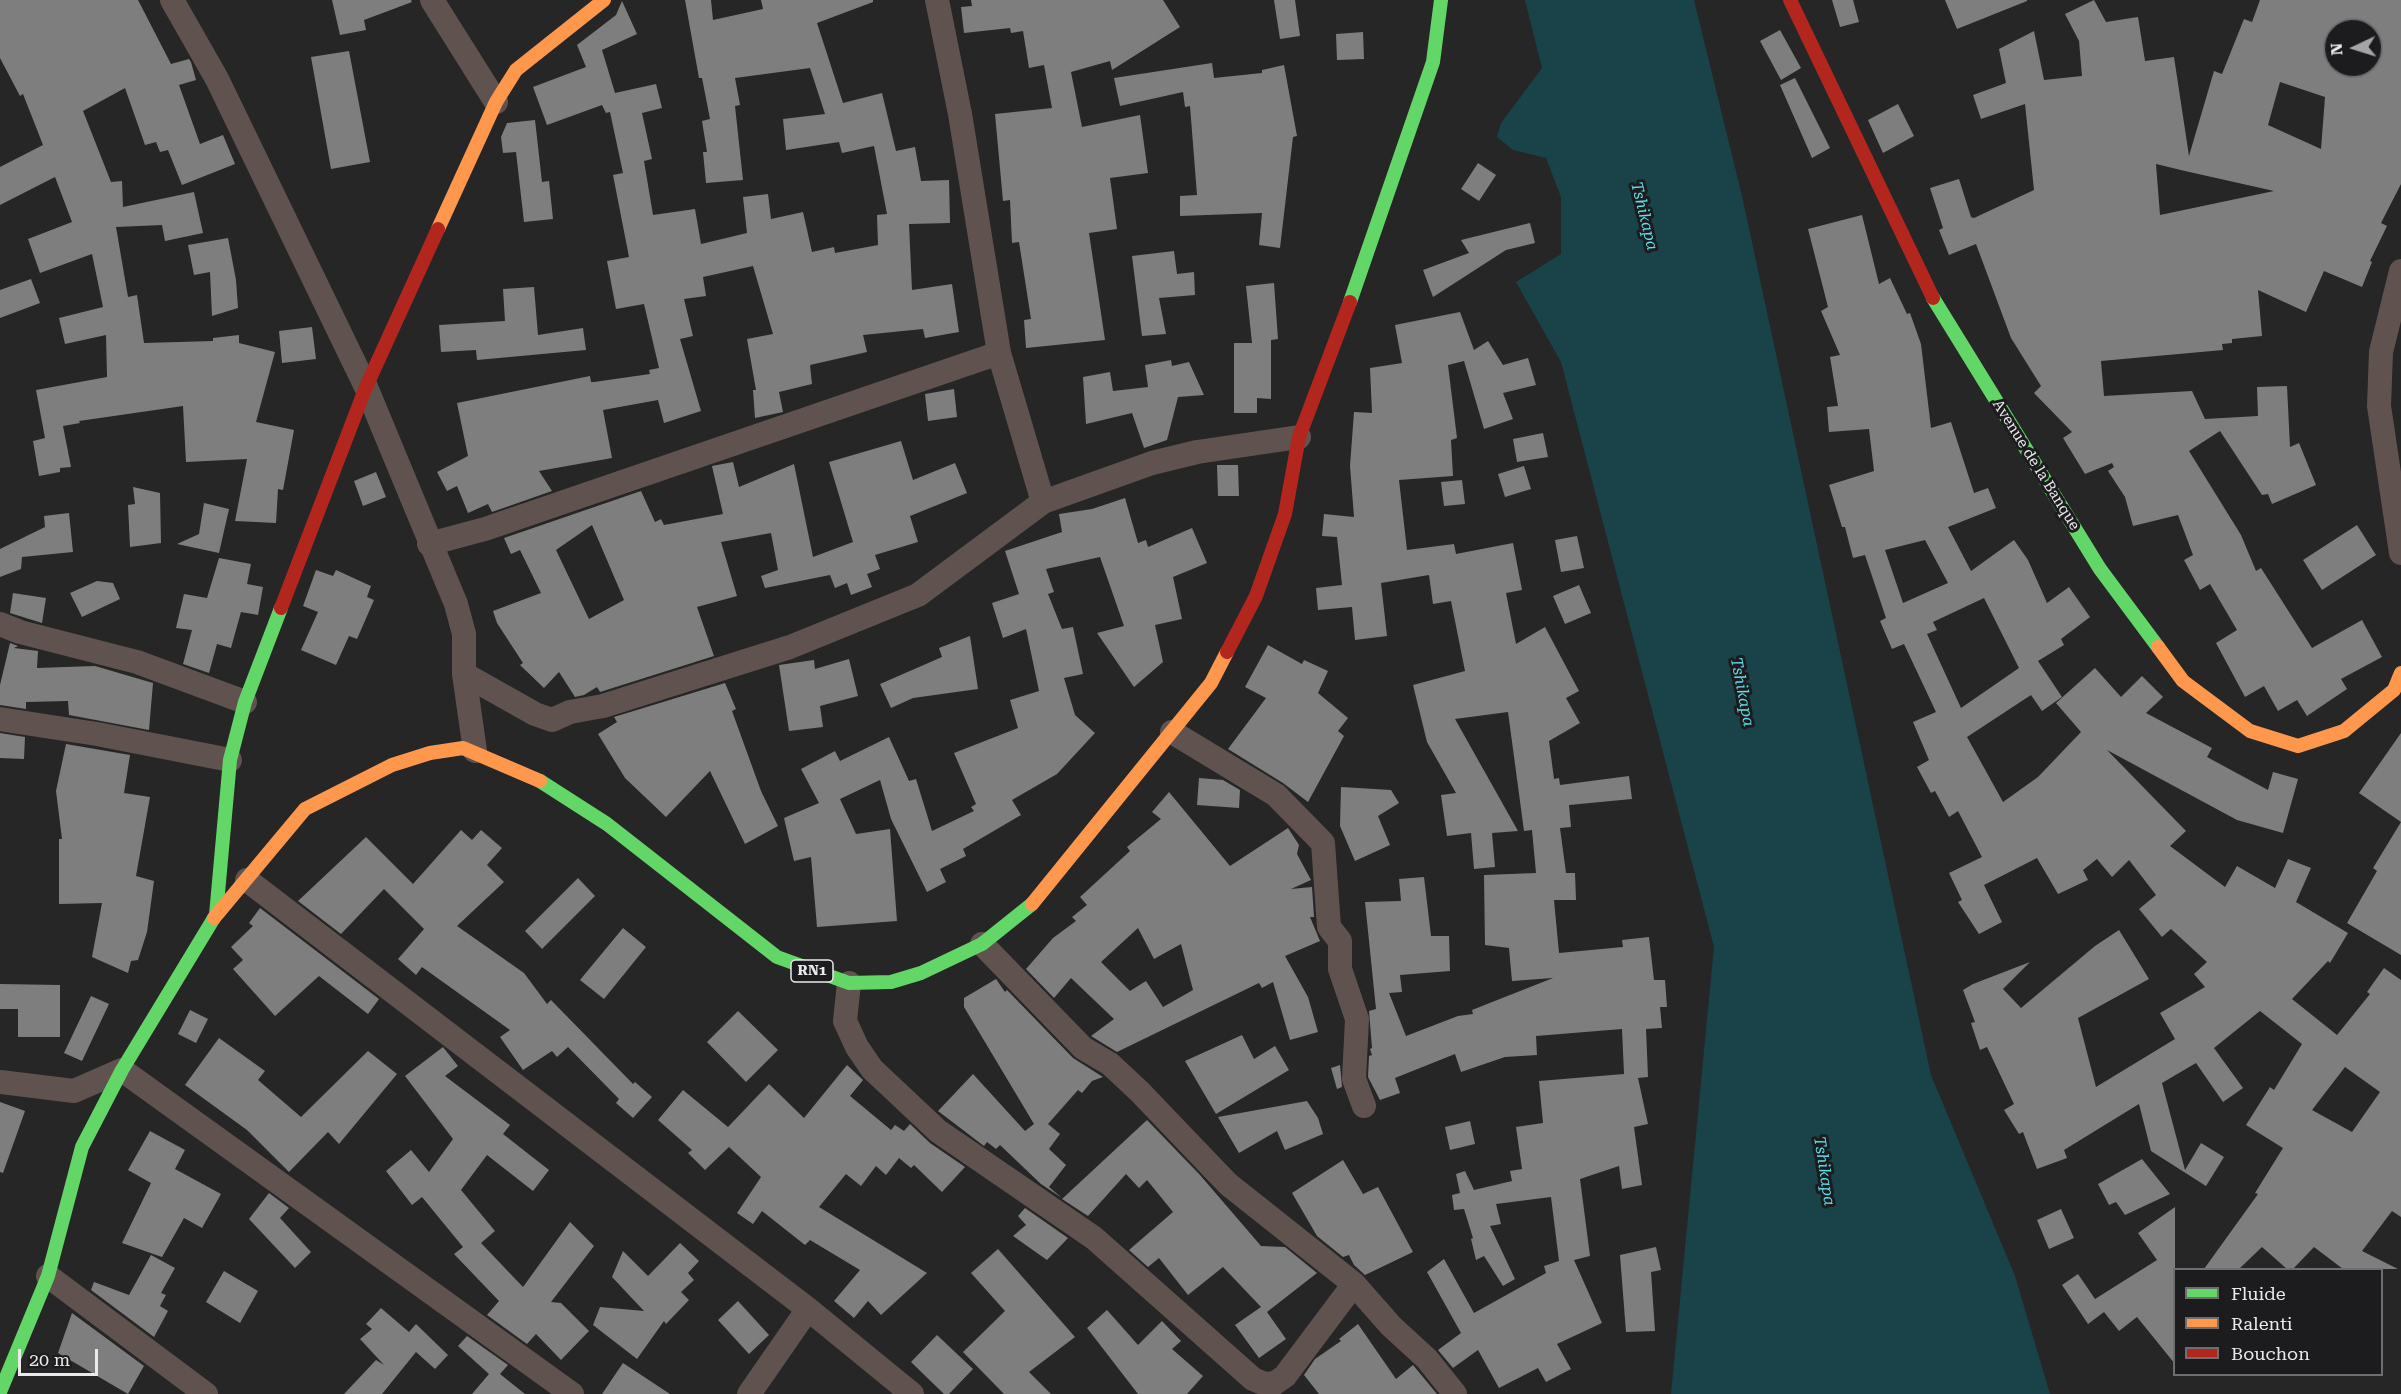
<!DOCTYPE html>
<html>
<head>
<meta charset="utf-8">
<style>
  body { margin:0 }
  #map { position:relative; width:2401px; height:1394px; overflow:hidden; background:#262627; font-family:"Roboto Serif",serif }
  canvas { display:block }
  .legend { position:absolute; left:2173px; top:1268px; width:210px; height:108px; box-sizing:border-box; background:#1c1b1e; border:2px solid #6e6e70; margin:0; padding:8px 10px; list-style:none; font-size:18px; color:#eaeaec }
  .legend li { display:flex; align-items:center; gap:12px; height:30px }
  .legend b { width:30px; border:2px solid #6e6e70 }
  .north { position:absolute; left:2323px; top:18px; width:60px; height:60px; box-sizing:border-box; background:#1c1b1e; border:2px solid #6e6e70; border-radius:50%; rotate:266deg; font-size:16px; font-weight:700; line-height:24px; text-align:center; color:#eaeaec }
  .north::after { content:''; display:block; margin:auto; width:21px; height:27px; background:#a5a5a7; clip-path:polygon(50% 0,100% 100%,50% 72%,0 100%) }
  .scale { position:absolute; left:18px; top:1349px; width:80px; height:27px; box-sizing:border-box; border:3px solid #eaeaec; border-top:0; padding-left:8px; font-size:18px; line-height:21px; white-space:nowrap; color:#eaeaec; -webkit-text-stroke:4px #1c1b1e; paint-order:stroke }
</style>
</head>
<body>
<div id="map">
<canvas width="2401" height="1394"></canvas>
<ul class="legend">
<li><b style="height:8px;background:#63d668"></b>Fluide</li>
<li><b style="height:8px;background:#ff974d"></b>Ralenti</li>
<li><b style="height:8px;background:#b3261e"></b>Bouchon</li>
</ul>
<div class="north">N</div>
<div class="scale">20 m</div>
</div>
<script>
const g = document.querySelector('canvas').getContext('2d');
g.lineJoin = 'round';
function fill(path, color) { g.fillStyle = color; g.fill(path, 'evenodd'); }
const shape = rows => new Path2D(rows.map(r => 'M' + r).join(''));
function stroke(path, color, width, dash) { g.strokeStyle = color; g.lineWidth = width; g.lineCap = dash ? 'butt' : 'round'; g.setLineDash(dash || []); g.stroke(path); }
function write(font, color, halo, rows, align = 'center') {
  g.font = font + ' "Roboto Serif",serif'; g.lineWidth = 6; g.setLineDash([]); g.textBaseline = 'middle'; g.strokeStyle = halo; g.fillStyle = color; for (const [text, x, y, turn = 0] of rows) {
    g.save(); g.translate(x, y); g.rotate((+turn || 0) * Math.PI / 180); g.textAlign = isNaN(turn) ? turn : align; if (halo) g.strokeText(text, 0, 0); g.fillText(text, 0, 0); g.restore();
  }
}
fill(shape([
  [1525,0,1694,0,1742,196,1931,1075,2015,1276,2050,1394,1671,1394,1714,947,1561,362,1516,282,1561,254,1561,197,1546,158,1513,150,1497,137,1501,123,1542,68]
]), '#194348');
fill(shape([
  [0,0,138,0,171,64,189,59,191,62,196,80,179,85,200,144,223,135,235,164,182,185,168,150,160,152,156,142,145,145,125,88,83,111,111,182,122,181,123,207,194,192,203,233,165,241,162,225,116,227,128,297,137,295,144,343,213,341,213,338,239,335,239,343,275,352,256,422,294,430,283,490,278,489,276,523,235,521,247,459,186,462,183,406,79,421,80,423,63,426,71,467,60,468,60,472,39,476,33,441,45,438,36,390,107,377,106,335,65,344,59,318,103,307,92,254,40,273,28,239,72,222,55,177,0,205,0,167,43,145,23,94,20,96,0,58],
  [332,0,411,0,412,2,364,20,366,30,340,35],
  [685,0,711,0,713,20,763,9,761,0,873,0,873,2,817,23,843,103,882,93,896,151,915,147,921,181,949,180,950,223,909,224,912,290,952,284,959,332,925,338,923,329,863,335,867,352,810,365,812,384,779,392,783,412,755,418,753,390,756,390,747,339,773,334,753,266,703,277,706,296,684,299,693,336,680,339,701,411,664,423,658,400,603,410,612,458,539,471,552,491,492,512,488,504,468,513,457,486,447,491,437,472,468,456,457,403,590,376,591,382,594,382,650,374,649,370,659,368,644,304,616,309,607,261,629,257,613,175,623,173,610,112,606,113,602,105,547,125,533,87,586,67,577,45,616,15,622,1,637,34,602,50,615,93,656,84,662,108,642,113,652,159,644,161,653,215,695,209,701,244,747,233,743,197,768,194,771,219,803,212,812,252,834,247,835,253,878,245,877,215,887,214,874,146,842,153,839,142,786,150,783,119,825,114,810,68,735,78,740,105,735,106,743,180,706,183,703,152,707,152,702,121,710,119,702,78,699,78],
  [971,0,1163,0,1180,27,1112,70,1110,61,1071,72,1082,127,1140,115,1148,173,1110,178,1117,229,1089,233,1105,340,1026,348,1024,320,1031,319,1019,242,1012,243,1010,200,1003,201,995,114,1052,108,1044,65,1029,68,1023,31,1011,33,1010,28,964,33,961,7,972,6],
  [1274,0,1295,0,1300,36,1280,39],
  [1832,0,1853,0,1859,22,1840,27],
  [1945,0,2027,0,2027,1,1957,29],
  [2094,0,2106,22,2138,17,2145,61,2174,57,2189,156,2214,71,2222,74,2244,19,2252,22,2260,0,2401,0,2401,184,2381,223,2387,226,2370,261,2372,262,2362,287,2324,271,2306,312,2258,290,2262,336,2232,339,2232,343,2222,344,2223,350,2101,361,2104,396,2192,391,2205,419,2258,416,2257,387,2287,386,2290,447,2299,443,2316,485,2272,504,2268,494,2262,495,2220,431,2189,451,2241,535,2256,571,2261,568,2312,648,2362,620,2382,657,2341,679,2347,689,2307,716,2297,700,2278,711,2264,686,2245,697,2216,643,2237,630,2210,584,2200,590,2184,560,2193,555,2178,515,2133,526,2125,497,2108,471,2114,467,2112,463,2085,474,2063,438,2072,432,2034,393,2041,386,2011,338,1976,244,1949,255,1939,230,1943,228,1930,188,1959,179,1971,217,1974,218,2034,190,2025,104,1981,119,1973,95,2006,83,1999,49,2034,31,2044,80,2082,76,2079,41,2065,14],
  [2335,30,2371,30,2371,66,2335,66],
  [2280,82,2325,97,2321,149,2268,125],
  [2156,164,2185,171,2274,191,2160,215],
  [1780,30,1801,68,1781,80,1760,41],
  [1363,32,1364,59,1337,60,1336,34],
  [349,51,370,162,331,169,311,57],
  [1212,63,1214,78,1262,73,1262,70,1284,65,1297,136,1293,137,1280,248,1259,245,1262,213,1180,216,1180,196,1197,195,1190,106,1185,107,1183,92,1120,106,1114,78],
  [1795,78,1830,148,1812,158,1780,85],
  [1898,104,1914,136,1883,153,1868,120],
  [535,120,542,182,549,181,553,219,524,222,516,152,503,153,501,137,507,123],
  [1478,163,1496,175,1479,201,1461,189],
  [1862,215,1879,284,1890,278,1907,314,1910,313,1921,344,1931,428,1951,422,1974,493,1988,488,1996,508,1948,527,1971,571,2014,540,2028,560,2047,603,2069,587,2090,617,2061,639,2064,645,2038,661,2062,697,2042,711,2031,695,1967,737,2003,802,2038,777,2081,732,2056,703,2095,668,2121,697,2142,676,2163,697,2146,713,2212,748,2207,757,2268,790,2273,772,2298,779,2283,833,2237,820,2107,750,2186,831,2170,846,2225,887,2237,866,2275,888,2288,859,2311,868,2296,902,2348,933,2330,963,2328,961,2292,999,2337,1035,2370,994,2367,992,2384,968,2401,980,2401,1217,2392,1211,2362,1251,2398,1269,2343,1269,2314,1247,2293,1269,2287,1269,2262,1247,2239,1269,2204,1269,2258,1194,2255,1193,2283,1148,2246,1125,2270,1087,2274,1090,2302,1044,2260,1011,2214,1048,2243,1088,2223,1102,2196,1063,2162,1083,2185,1170,2201,1143,2224,1157,2206,1186,2151,1151,2139,1104,2064,1150,2067,1158,2037,1169,2023,1132,2019,1134,2004,1110,2014,1104,1987,1047,1980,1050,1971,1023,1975,1022,1963,990,1973,984,2030,962,2003,989,2021,1008,2095,946,2119,930,2149,979,2078,1018,2096,1087,2175,1039,2160,1013,2205,987,2194,974,2207,962,2171,929,2162,937,2139,909,2156,895,2129,860,2112,877,2097,859,2083,870,2088,880,2058,894,2037,858,1984,885,2002,922,1979,934,1958,902,1962,900,1949,873,1982,857,1958,811,1949,817,1935,791,1931,793,1917,767,1929,760,1913,722,1936,712,1904,644,1892,649,1880,621,1886,618,1865,555,1853,558,1845,527,1842,527,1829,485,1874,471,1869,429,1829,432,1827,407,1838,406,1830,357,1840,355,1821,311,1828,307,1808,229],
  [1925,540,1948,583,1903,603,1885,550],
  [1984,598,2019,668,1961,708,1927,634,1937,630,1933,622],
  [2345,1067,2380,1092,2352,1132,2312,1110],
  [1530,223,1535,243,1506,250,1433,297,1423,270,1469,253,1461,240],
  [228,238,236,280,238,308,212,316,210,272,194,275,188,245],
  [1174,251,1177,274,1194,272,1195,295,1159,298,1166,334,1142,336,1132,256],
  [31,279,40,303,0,318,0,290],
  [1274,283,1278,339,1271,340,1271,399,1257,398,1257,413,1234,413,1234,343,1252,343,1246,286],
  [534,287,538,335,583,328,586,350,477,360,476,350,441,352,439,325,505,321,503,289],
  [1460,312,1474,350,1488,341,1503,365,1528,358,1536,385,1503,393,1513,419,1484,429,1464,361,1448,365,1457,438,1451,440,1453,476,1399,480,1407,550,1454,544,1456,554,1513,543,1522,590,1506,593,1516,644,1545,627,1579,691,1566,698,1580,723,1549,741,1554,779,1559,778,1560,785,1629,776,1632,799,1569,805,1571,827,1560,828,1566,873,1575,873,1576,900,1554,900,1559,953,1623,947,1622,940,1649,937,1654,980,1665,980,1667,1007,1660,1007,1662,1028,1646,1029,1648,1077,1638,1078,1648,1124,1634,1127,1642,1185,1622,1189,1619,1166,1580,1179,1590,1256,1574,1260,1602,1323,1557,1344,1571,1369,1546,1382,1538,1368,1499,1388,1478,1350,1453,1368,1438,1350,1461,1333,1427,1272,1444,1259,1474,1313,1546,1273,1544,1266,1559,1261,1551,1197,1496,1204,1501,1224,1490,1226,1515,1279,1503,1286,1484,1256,1476,1260,1471,1239,1473,1238,1464,1209,1454,1210,1452,1195,1460,1193,1456,1174,1465,1171,1474,1190,1512,1181,1510,1171,1522,1169,1516,1127,1543,1123,1539,1081,1624,1074,1622,1029,1536,1036,1537,1055,1505,1057,1461,1072,1455,1054,1395,1078,1400,1093,1380,1100,1368,1077,1369,1056,1372,1055,1370,1049,1372,1048,1369,1011,1376,1009,1365,902,1401,901,1399,879,1424,877,1431,936,1449,936,1450,971,1400,975,1402,992,1389,993,1406,1036,1458,1016,1473,1014,1472,1010,1553,978,1512,981,1509,948,1485,945,1484,875,1536,873,1532,830,1524,831,1508,712,1455,719,1518,831,1492,833,1495,867,1474,869,1471,833,1447,836,1441,795,1456,793,1427,742,1413,685,1465,671,1451,601,1433,604,1429,575,1381,583,1387,636,1355,640,1352,607,1318,610,1316,588,1342,585,1337,537,1322,536,1324,514,1354,517,1350,466,1354,412,1372,413,1370,368,1402,363,1395,325],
  [312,327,316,359,282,363,279,331],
  [1171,360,1172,366,1189,362,1204,395,1178,397,1167,440,1144,448,1132,413,1086,424,1083,377,1110,372,1113,391,1148,387,1145,365],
  [954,389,957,417,928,421,925,394],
  [1543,433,1548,457,1517,462,1513,439],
  [901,441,913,480,955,463,967,493,910,516,918,542,875,555,880,569,867,574,872,587,851,595,847,583,835,588,830,575,765,588,761,576,778,570,771,533,721,542,737,596,697,607,714,656,600,692,597,687,584,695,575,697,559,672,544,688,520,665,523,663,497,623,493,611,541,593,520,550,511,554,504,538,641,491,655,522,661,519,664,525,723,514,712,466,733,462,739,487,794,464,813,557,853,542,829,462],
  [592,525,624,600,589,619,556,550],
  [1217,465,1238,465,1239,496,1218,496],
  [1524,466,1531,489,1505,497,1498,474],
  [376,472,386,497,363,506,354,481],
  [1462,480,1465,504,1444,506,1441,482],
  [133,487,160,493,161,543,130,547,128,505,135,504],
  [1125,498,1138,543,1146,540,1148,547,1192,528,1207,563,1173,577,1182,619,1155,625,1163,662,1134,687,1097,633,1124,626,1100,557,1046,569,1054,592,1048,594,1062,629,1073,627,1083,674,1064,678,1075,715,1095,733,1057,774,1012,800,1021,815,963,849,966,856,940,869,946,882,927,892,891,819,880,780,840,799,856,834,890,829,897,921,817,927,811,857,794,861,784,818,819,803,801,769,835,751,840,761,889,737,909,781,916,779,932,831,974,811,971,807,976,804,954,753,1018,728,1010,700,1039,691,1026,629,1003,638,992,603,1019,594,1005,551,1062,532,1059,514,1092,509],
  [204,503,229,509,219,553,177,544,199,534],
  [69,513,73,552,22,557,21,569,0,577,0,549,45,527,44,516],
  [2357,525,2376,555,2322,590,2303,560],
  [1577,536,1584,568,1561,572,1555,540],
  [219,558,251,564,247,584,263,587,258,615,241,612,231,648,217,644,209,673,183,664,192,630,176,628,184,594,207,598],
  [316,570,333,576,336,570,371,586,367,597,374,600,357,639,349,636,336,665,301,650,318,612,303,606],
  [97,581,113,583,120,599,82,617,70,593],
  [1579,585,1591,613,1565,624,1553,596],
  [13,593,46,598,42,623,10,613],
  [970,636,978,689,913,698,891,708,880,684,942,657,939,648],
  [10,643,18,646,14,648,38,651,37,668,95,666,153,683,149,730,69,715,68,701,26,702,26,709,0,705,0,685],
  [1268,645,1302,664,1304,660,1328,671,1318,693,1348,718,1338,731,1344,736,1308,802,1283,783,1228,749,1266,698,1245,687],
  [849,659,858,696,820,706,823,727,789,731,779,665,814,660,815,669],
  [725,683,736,709,732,711,761,791,778,826,745,844,710,771,666,817,625,778,598,734,617,722,614,717],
  [0,733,25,737,24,759,0,758],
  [2401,733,2401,955,2347,923,2377,871,2373,868,2401,822,2359,793],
  [66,744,130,755,124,793,150,797,136,876,154,881,147,932,138,960,131,961,128,973,92,957,102,903,59,904,59,839,62,839,56,791],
  [1199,778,1223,780,1240,790,1239,808,1197,805],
  [1341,787,1391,790,1399,803,1378,816,1390,845,1355,861,1340,826],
  [1169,792,1230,866,1288,828,1299,845,1297,854,1311,880,1291,889,1312,887,1314,917,1310,917,1320,941,1285,956,1308,997,1318,1032,1290,1040,1273,982,1262,988,1259,983,1117,1052,1091,1036,1114,1019,1071,978,1054,998,1026,969,1053,938,1076,921,1072,917,1087,905,1080,897,1130,851,1127,847,1161,819,1152,812],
  [1138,928,1154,959,1181,944,1193,990,1163,1007,1146,981,1130,991,1101,962],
  [461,830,472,840,481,830,502,848,487,865,504,882,457,926,524,973,547,1004,551,1000,633,1084,635,1082,652,1097,633,1118,616,1103,619,1099,568,1047,557,1057,552,1051,523,1070,500,1037,510,1030,422,967,416,975,398,959,424,929,384,889,341,934,298,901,366,837,413,884],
  [578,878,595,896,542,949,525,931],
  [260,908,379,999,368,1014,319,976,275,1016,233,969,243,960,231,947,253,926,249,923],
  [623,928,646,947,604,999,580,980],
  [996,979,1005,992,1007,990,1073,1058,1103,1077,1092,1081,1082,1093,1078,1090,1048,1124,1060,1134,1049,1149,1066,1165,1049,1187,1062,1198,1041,1184,1000,1145,996,1149,987,1142,984,1146,938,1111,973,1074,1025,1131,1034,1124,964,1007,964,998],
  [0,984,60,985,60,1037,18,1037,18,1009,0,1009],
  [91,996,109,1004,82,1061,64,1053],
  [190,1010,208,1019,196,1043,178,1034],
  [738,1011,778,1050,746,1082,707,1042],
  [1242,1035,1254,1059,1275,1046,1289,1070,1216,1114,1185,1061],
  [219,1038,265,1071,258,1080,301,1117,368,1051,397,1074,339,1144,328,1132,289,1172,247,1130,185,1085],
  [443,1047,458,1066,445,1076,510,1125,503,1134,549,1170,533,1191,487,1155,461,1190,495,1231,481,1243,523,1287,570,1222,594,1246,551,1302,561,1303,589,1331,561,1360,536,1334,527,1344,487,1315,499,1301,454,1254,463,1247,422,1197,412,1205,386,1171,411,1150,429,1172,453,1139,405,1076],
  [847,1065,863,1080,850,1096,891,1130,895,1125,904,1131,910,1124,930,1143,965,1167,942,1192,914,1165,911,1168,899,1158,886,1175,876,1166,861,1186,846,1174,819,1207,927,1273,881,1315,868,1301,854,1318,834,1301,860,1270,810,1240,805,1245,762,1211,753,1224,737,1213,761,1177,729,1147,705,1170,688,1153,692,1150,658,1120,683,1090,728,1127,769,1084,804,1118],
  [1340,1065,1342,1087,1337,1089,1331,1068],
  [1307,1101,1318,1118,1323,1134,1285,1150,1277,1131,1239,1153,1218,1117],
  [0,1102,25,1111,3,1173,0,1172],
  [1147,1120,1200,1175,1261,1246,1285,1247,1317,1273,1267,1312,1286,1339,1259,1358,1235,1325,1261,1307,1223,1267,1188,1295,1159,1258,1148,1267,1129,1250,1173,1212,1147,1180,1139,1188,1126,1174,1088,1216,1062,1199],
  [1470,1121,1475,1144,1450,1150,1445,1127],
  [150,1131,185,1150,175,1169,221,1194,202,1228,184,1218,162,1257,122,1243,151,1183,128,1170],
  [2142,1159,2170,1194,2125,1215,2116,1202,2109,1205,2098,1184],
  [1343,1160,1363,1194,1378,1187,1413,1252,1365,1275,1354,1265,1349,1255,1343,1257,1317,1236,1292,1193],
  [269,1193,289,1208,280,1218,311,1252,295,1268,249,1219],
  [2175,1207,2175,1364,2137,1317,2119,1331,2104,1312,2088,1324,2062,1285,2078,1274,2095,1299,2157,1260,2138,1233],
  [1025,1208,1068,1238,1047,1260,1013,1236,1026,1225,1018,1216],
  [2061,1209,2074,1238,2049,1249,2037,1220],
  [680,1243,699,1261,688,1273,694,1280,681,1292,689,1300,666,1324,664,1321,637,1359,593,1325,600,1307,644,1311,612,1277,623,1251,648,1276],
  [1656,1247,1661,1270,1651,1272,1655,1331,1626,1332,1620,1255],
  [998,1249,1075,1337,1029,1372,1051,1394,1004,1394,963,1352,1005,1311,971,1273],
  [151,1255,175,1268,161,1293,166,1295,160,1306,168,1311,154,1337,91,1290,94,1282,129,1295],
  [224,1271,258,1291,240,1323,206,1302],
  [738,1301,769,1335,749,1354,718,1320],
  [381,1308,409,1332,416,1324,448,1355,435,1369,416,1352,382,1394,344,1394,376,1360,384,1365,360,1339,372,1329,366,1324],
  [1107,1310,1138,1345,1162,1321,1181,1341,1172,1349,1203,1376,1187,1394,1138,1394,1087,1328],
  [72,1313,144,1366,128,1394,58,1353],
  [1358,1324,1396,1379,1413,1365,1437,1394,1319,1394,1304,1375,1315,1359,1341,1341,1339,1339],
  [937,1335,973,1369,949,1394,944,1394,911,1362],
  [467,1336,508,1365,500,1374,525,1394,472,1394,489,1374,458,1346],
  [623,1363,670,1394,602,1394]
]), '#7f7e7f');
stroke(shape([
  [172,0,217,79,366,387,456,604,464,634,464,674,475,751],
  [432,0,496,102],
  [937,0,960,114,999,353,1043,502],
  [2401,271,2381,352,2379,406,2401,553],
  [429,544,485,529,999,353],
  [0,624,20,632,137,662,245,702],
  [464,674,535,714,552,720,570,712,603,706,790,647,918,595,1043,502,1152,463,1197,452,1299,437],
  [0,719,97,734,230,760],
  [1172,732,1276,795,1323,843,1329,927,1340,941,1340,969,1357,1019,1354,1079,1364,1106],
  [247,880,808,1309,912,1394],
  [982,944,1083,1048,1110,1064,1139,1091,1228,1184,1354,1284,1391,1326,1427,1359,1455,1394],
  [849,983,845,1021,857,1047,872,1069,938,1131,1094,1238,1253,1379,1265,1384,1275,1383,1285,1376,1354,1284],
  [0,1082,74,1091,122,1070,572,1394],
  [48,1276,206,1394],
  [749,1394,808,1309]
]), '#60534f', 24);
stroke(shape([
  [1933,298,2100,569,2158,647],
  [1350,302,1433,62,1441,0],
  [540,781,607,824,777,957,849,983,891,982,921,973,982,944,1032,904],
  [216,915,230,760,245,702,281,608],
  [0,1392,48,1276,82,1147,122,1070,214,918]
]), '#63d668', 14);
stroke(shape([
  [438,229,496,102,516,70,604,0],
  [2158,647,2183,681,2250,731,2298,746,2344,731,2394,690,2401,673],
  [1032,904,1211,683,1227,652],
  [214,918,305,809,392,765,430,753,463,748,540,781]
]), '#ff974d', 14);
stroke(shape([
  [1790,0,1933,298],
  [281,608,366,387,438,229],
  [1227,652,1256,596,1285,514,1299,437,1350,302]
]), '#b3261e', 14);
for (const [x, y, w] of [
  [812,971,42]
]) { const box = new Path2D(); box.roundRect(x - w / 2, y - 11, w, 22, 4.5); g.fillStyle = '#1c1b1e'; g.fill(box); stroke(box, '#eaeaec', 1.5); }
write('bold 14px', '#eaeaec', null, [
  ["RN1",812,971]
]);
write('15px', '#eaeaec', '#1c1b1e', [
  ["Avenue de la Banque",2036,465,58]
]);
write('italic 16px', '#5edeec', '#1c1b1e', [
  ["Tshikapa",1644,216,76],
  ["Tshikapa",1742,692,79],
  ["Tshikapa",1824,1171,81]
]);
</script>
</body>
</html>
